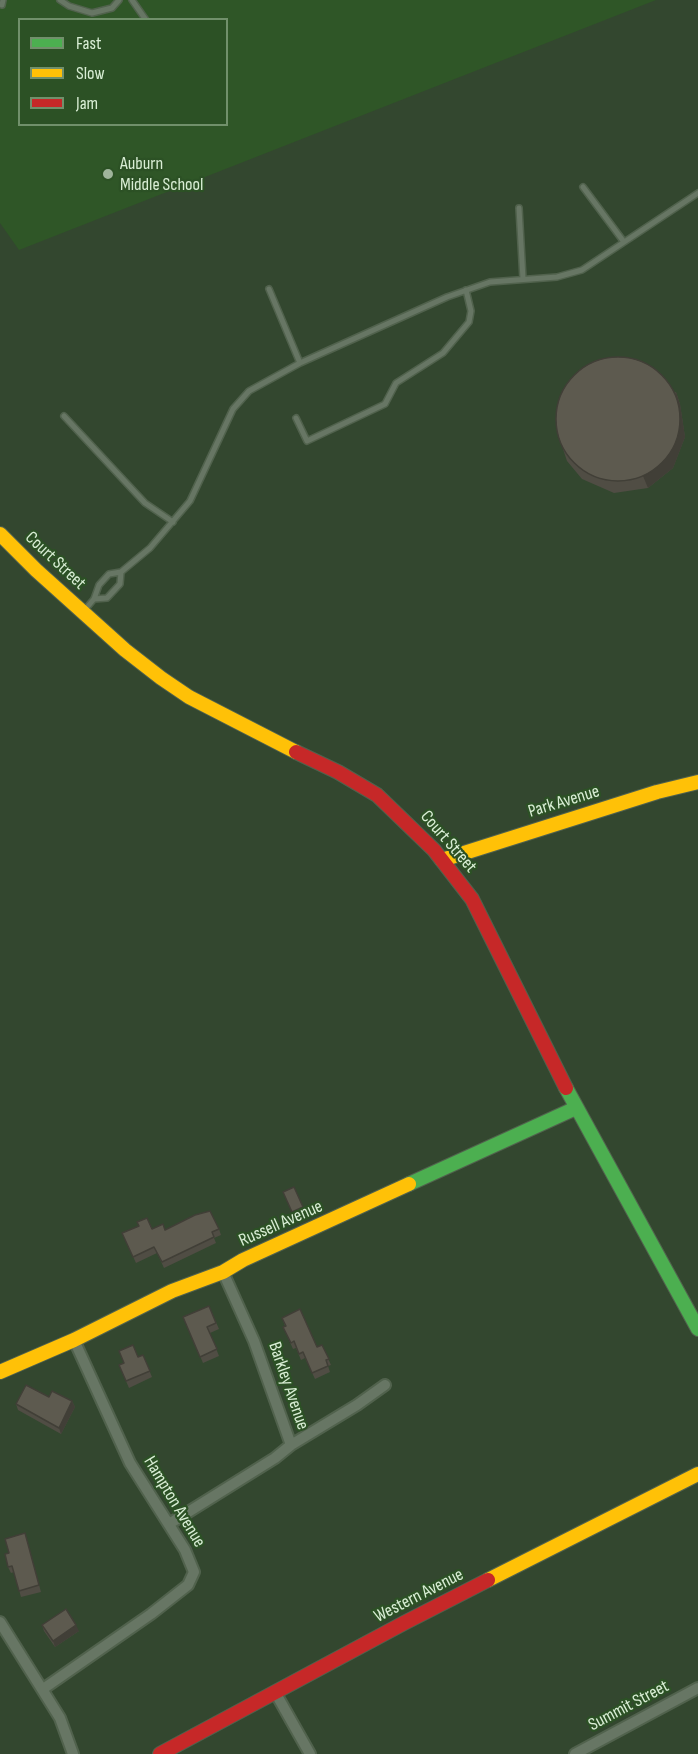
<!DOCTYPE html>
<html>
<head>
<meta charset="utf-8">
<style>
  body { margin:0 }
  #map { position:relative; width:698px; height:1754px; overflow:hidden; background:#33472f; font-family:"Sofia Sans Condensed",sans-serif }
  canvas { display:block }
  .legend { position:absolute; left:18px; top:18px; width:210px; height:108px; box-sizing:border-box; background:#2c5125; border:2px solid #71906b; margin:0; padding:8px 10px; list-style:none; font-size:18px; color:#d9eed5 }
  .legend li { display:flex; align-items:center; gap:12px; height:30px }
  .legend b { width:30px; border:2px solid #71906b }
</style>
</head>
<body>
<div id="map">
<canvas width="698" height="1754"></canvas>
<ul class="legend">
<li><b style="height:8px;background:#4caf50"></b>Fast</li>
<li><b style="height:8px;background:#ffc107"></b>Slow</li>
<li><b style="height:8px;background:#c62828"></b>Jam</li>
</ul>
</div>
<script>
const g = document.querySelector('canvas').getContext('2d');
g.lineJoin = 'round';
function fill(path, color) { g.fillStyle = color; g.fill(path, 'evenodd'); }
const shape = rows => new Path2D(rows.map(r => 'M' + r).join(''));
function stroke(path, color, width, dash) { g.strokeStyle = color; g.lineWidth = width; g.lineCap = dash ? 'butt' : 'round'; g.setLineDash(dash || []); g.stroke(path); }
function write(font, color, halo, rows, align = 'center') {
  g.font = font + ' "Sofia Sans Condensed",sans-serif'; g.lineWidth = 4.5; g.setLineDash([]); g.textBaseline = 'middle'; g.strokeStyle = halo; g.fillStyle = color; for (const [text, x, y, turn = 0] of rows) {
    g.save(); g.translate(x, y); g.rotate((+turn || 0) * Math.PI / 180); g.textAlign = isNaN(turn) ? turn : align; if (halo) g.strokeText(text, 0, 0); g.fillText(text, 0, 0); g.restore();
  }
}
fill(shape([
  [0,0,656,0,19,250,0,223],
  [20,20,226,20,226,124,20,124]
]), '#2f5627');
const lane = shape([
  [60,0,69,6,92,13,112,8,119,0],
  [132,0,146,20],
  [2,5,3,0],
  [583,187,624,242],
  [519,208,523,279],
  [269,289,300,363],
  [64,416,145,503,173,522],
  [296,418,307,441,385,404,396,383,443,353,469,322,471,311,466,290],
  [94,599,107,598,120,584,121,572],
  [83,612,94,599,99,585,109,574,121,572,150,548,190,501,233,409,249,391,300,363,447,297,490,282,557,277,582,270,698,193]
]);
const street = shape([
  [291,1445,357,1405,385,1385],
  [169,1524,275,1458,291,1445,254,1341,223,1272],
  [0,1622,60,1718,73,1754],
  [43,1689,151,1614,188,1585,194,1572,185,1550,130,1463,74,1340],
  [275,1692,310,1754],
  [575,1754,698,1688]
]);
const fast = shape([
  [566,1088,698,1329],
  [409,1184,576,1108]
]);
const slow = shape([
  [0,534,36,570,125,650,161,678,189,697,296,752],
  [442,860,657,792,698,782],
  [0,1372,74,1340,172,1291,223,1272,243,1260,409,1184],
  [488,1580,698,1474]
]);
const jam = shape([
  [296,752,338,772,377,795,434,850,472,899,566,1088],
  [160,1754,404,1623,488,1580]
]);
stroke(lane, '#51624d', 8);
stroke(street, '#51624d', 14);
stroke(fast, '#51624d', 16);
stroke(slow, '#51624d', 16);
stroke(jam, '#51624d', 16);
stroke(lane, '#677664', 5);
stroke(street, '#677664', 10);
stroke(fast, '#4caf50', 14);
stroke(slow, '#ffc107', 14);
stroke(jam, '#c62828', 14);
fill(shape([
  [676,392,680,404,685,437,673,468,648,488,614,493,582,479,567,461,563,449],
  [283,1192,303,1207,305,1213,294,1218],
  [152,1229,219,1229,221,1235,214,1238,216,1243,164,1268,157,1253,136,1263,122,1233],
  [209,1306,219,1329,210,1333,219,1356,203,1363,186,1323],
  [282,1318,317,1347,322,1345,331,1365,328,1366,330,1372,315,1379,305,1358,301,1360,296,1348,293,1349,283,1327,285,1326],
  [143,1355,152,1377,129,1388,119,1365],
  [49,1397,72,1401,75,1407,61,1434,18,1410,16,1404],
  [25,1533,41,1592,21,1597,14,1572,11,1573,8,1567],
  [42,1625,79,1631,55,1647,44,1631]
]), '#504d44');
fill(shape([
  [676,392,680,404,685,437,673,468,648,488,643,476],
  [72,1401,75,1407,61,1434,59,1428],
  [76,1625,79,1631,55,1647,53,1641]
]), '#413f37');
const building = shape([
  '556 419a62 62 0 1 1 124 0a62 62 0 1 1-124 0Z',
  [294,1187,303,1207,292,1212,283,1192,294,1187],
  [210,1211,219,1229,212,1232,214,1237,162,1262,154,1247,133,1257,122,1233,139,1226,137,1222,147,1218,152,1229,163,1224,165,1230,195,1215,210,1211],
  [209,1306,216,1323,207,1327,217,1349,200,1357,183,1317,209,1306],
  [300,1309,317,1347,322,1345,329,1359,326,1360,328,1366,312,1373,303,1352,299,1354,294,1341,291,1343,283,1327,286,1326,282,1318,300,1309],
  [133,1345,138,1357,143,1355,150,1371,126,1381,119,1365,124,1363,119,1351,133,1345],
  [26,1385,49,1397,52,1391,72,1401,59,1428,16,1404,26,1385],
  [25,1533,39,1585,19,1591,12,1566,8,1567,5,1554,9,1553,5,1539,25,1533],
  [66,1609,76,1625,53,1641,42,1625,66,1609]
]);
fill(building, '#5d5a4f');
stroke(building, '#413f37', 1.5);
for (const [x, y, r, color] of [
  [108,174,6,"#9fb49b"]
]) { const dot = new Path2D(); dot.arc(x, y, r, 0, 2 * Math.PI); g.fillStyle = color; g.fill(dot); stroke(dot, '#2c5125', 2); }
write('18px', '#d9eed5', '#2c5125', [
  ["Auburn",120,164],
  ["Middle School",120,185]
], 'left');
write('18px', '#d9eed5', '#2c5125', [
  ["Court Street",55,561,43],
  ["Park Avenue",564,802,-17],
  ["Court Street",448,842,49],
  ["Russell Avenue",281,1224,-24],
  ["Barkley Avenue",288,1386,71],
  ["Hampton Avenue",174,1502,59],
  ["Western Avenue",419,1596,-27],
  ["Summit Street",629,1706,-28]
]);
</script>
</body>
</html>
